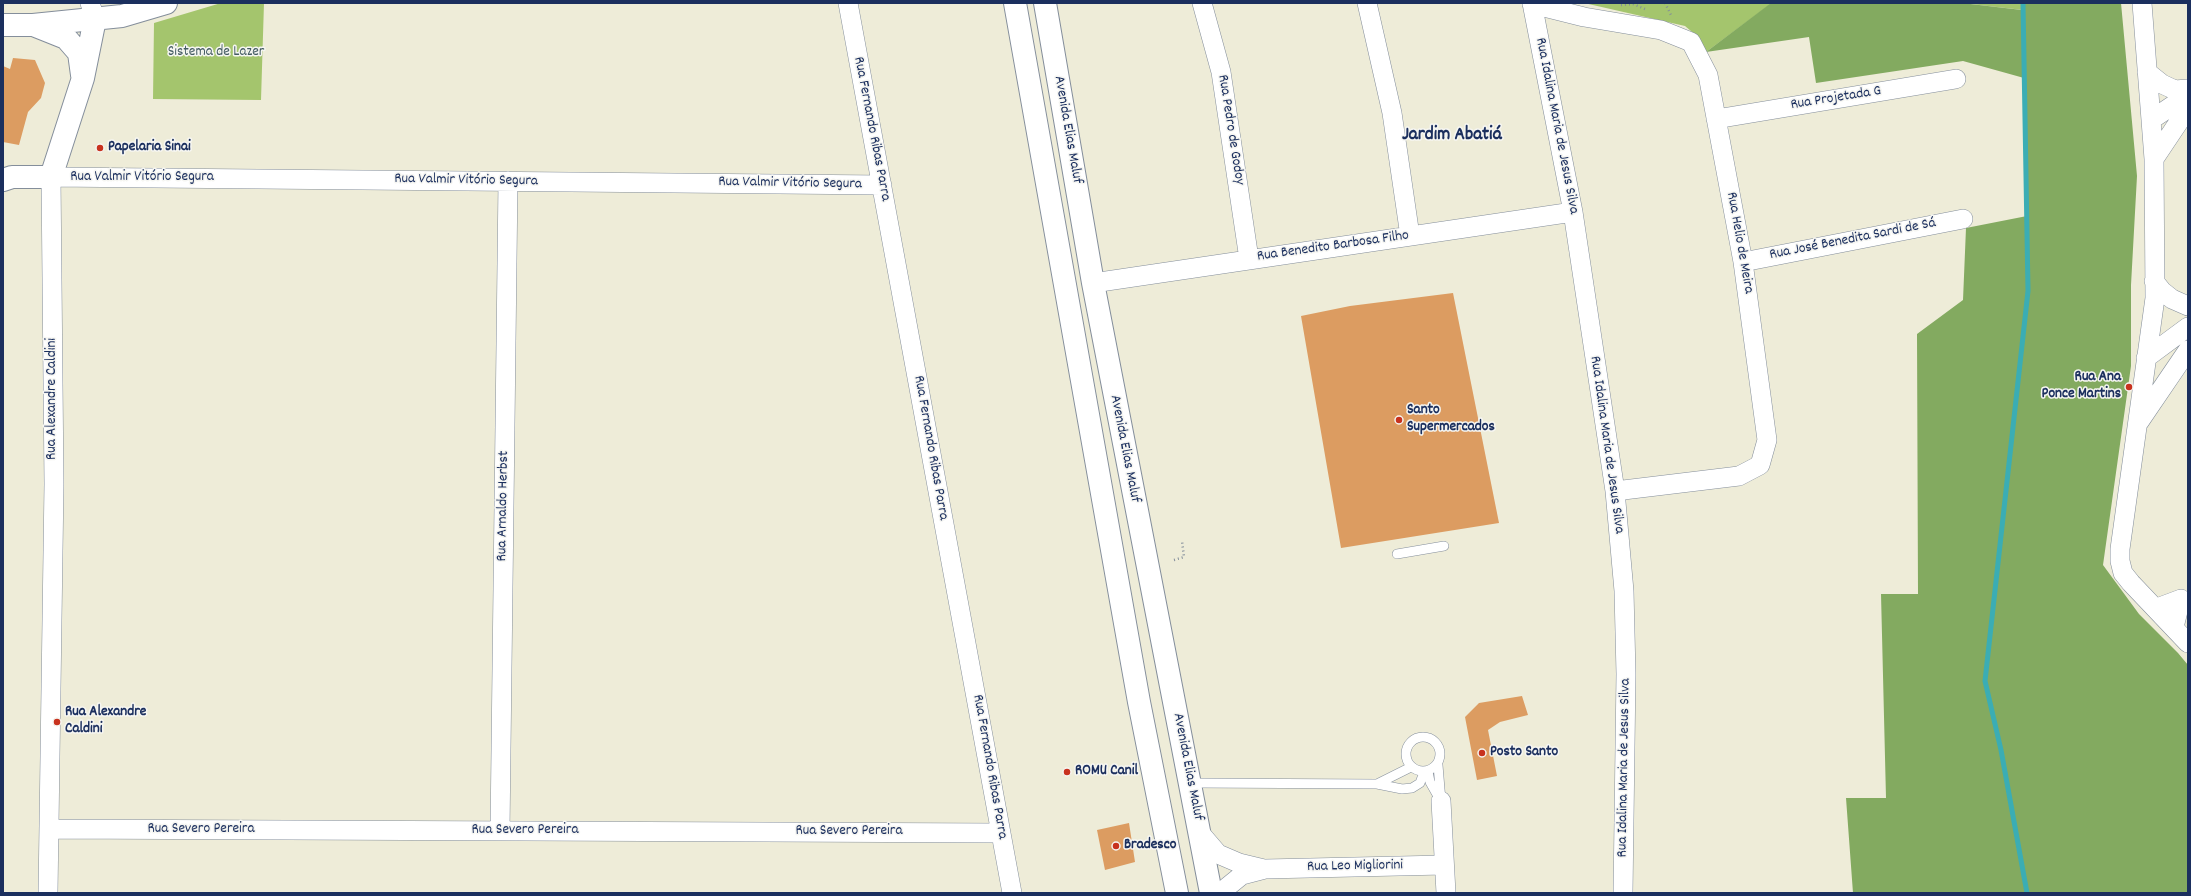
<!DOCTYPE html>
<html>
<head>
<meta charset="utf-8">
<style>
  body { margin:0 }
  #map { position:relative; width:2191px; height:896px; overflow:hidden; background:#eeecd8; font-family:Dekko,sans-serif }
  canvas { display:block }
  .frame { position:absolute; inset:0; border:4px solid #1b2f5e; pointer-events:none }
</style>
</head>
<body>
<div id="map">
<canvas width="2191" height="896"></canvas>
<div class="frame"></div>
</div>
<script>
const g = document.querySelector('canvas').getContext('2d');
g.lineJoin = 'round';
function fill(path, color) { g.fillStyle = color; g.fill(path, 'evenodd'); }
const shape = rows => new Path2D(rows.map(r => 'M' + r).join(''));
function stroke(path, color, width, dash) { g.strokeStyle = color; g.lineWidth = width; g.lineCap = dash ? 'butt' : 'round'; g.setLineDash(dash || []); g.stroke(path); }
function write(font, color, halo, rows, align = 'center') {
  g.font = font + ' Dekko,sans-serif'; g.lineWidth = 3; g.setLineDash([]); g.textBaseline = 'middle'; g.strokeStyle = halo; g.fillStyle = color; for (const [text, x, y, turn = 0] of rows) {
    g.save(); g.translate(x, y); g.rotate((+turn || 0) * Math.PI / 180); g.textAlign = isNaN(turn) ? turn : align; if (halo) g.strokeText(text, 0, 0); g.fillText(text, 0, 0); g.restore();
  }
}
fill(shape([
  [221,3,264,3,261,100,153,99,154,23],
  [1584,3,1772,3,1706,52,1698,37,1685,26],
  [1962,3,2023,3,2023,10]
]), '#a4c56d');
fill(shape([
  [1771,3,1962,3,2022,10,2023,3,2121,3,2137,176,2131,285,2131,366,2103,565,2139,614,2178,653,2188,665,2188,893,1853,893,1846,798,1886,798,1881,594,1918,594,1917,334,1963,300,1966,228,2027,216,2024,78,1963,61,1816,83,1809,37,1706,52]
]), '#83aa60');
stroke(shape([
  [2023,3,2028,291,1985,681,2001,750,2027,893]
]), '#3badb4', 5);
fill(shape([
  [13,58,35,60,45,83,41,98,28,112,19,145,3,142,3,66,10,69],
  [1453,293,1499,523,1341,548,1301,316,1350,306],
  [1522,696,1528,715,1500,722,1488,730,1497,776,1477,780,1465,717,1479,703],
  [1129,823,1135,862,1105,870,1097,830]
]), '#dc9c61');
const service = shape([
  [1397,554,1444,546],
  '1406 754a17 17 0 1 1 34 0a17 17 0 1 1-34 0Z',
  [1438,765,1441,801],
  [1428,771,1430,782,1439,798],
  [1191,783,1377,784,1402,789,1412,788,1420,783,1424,772],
  [1377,784,1411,767]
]);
const minor = shape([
  [90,3,95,19],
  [848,3,1012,893],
  [1202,3,1221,72,1249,259],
  [1367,3,1392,113,1410,236],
  [1532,3,1573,212,1615,491,1624,591,1626,674,1623,893],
  [2142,3,2154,159,2155,298,2120,549,2120,561,2123,573,2131,583,2188,643],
  [1532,4,1584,17,1661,30,1691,42,1708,75,1743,262,1767,440,1760,465,1739,476,1615,491],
  [2147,72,2162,84,2175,90,2188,89],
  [1716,119,1956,79],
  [2151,120,2188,95],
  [2154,159,2188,108],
  [1743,262,1963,219],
  [2154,281,2162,291,2172,299,2188,306],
  [1093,283,1573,212],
  [2146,358,2188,327],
  [2139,422,2188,350],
  [2157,608,2181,599,2174,627],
  [1441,801,1446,893],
  [50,829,1001,833],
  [500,831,508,181],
  [1200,833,1218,854,1239,863,1264,869],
  [48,893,54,484,51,177,882,185],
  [1222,893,1226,888,1242,875,1265,869,1444,865]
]);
const tertiary = shape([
  [3,25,33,25,122,16,166,3],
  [36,26,66,38,79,53,82,75],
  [3,180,12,177,51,177,83,78,95,19]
]);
const secondary = shape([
  [1015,3,1139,702,1177,893],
  [1045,3,1093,283,1211,893]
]);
stroke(service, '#848e9b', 10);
stroke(minor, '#848e9b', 20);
stroke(tertiary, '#848e9b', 24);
stroke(secondary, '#848e9b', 24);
stroke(shape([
  [1665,3,1671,15],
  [1621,5,1633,4,1645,9],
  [1174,560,1184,557,1182,541]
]), '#848e9b', 2.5, [1, 3]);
stroke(service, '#fff', 9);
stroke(minor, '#fff', 19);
stroke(tertiary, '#fff', 22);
stroke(secondary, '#fff', 22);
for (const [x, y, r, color] of [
  [100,148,4,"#c8321e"],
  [2129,387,4,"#c8321e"],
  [1399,420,4,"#c8321e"],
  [57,722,4,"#c8321e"],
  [1482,753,4,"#c8321e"],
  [1067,772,4,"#c8321e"],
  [1116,846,4,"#c8321e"]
]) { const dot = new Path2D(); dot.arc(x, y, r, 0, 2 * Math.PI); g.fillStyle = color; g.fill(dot); stroke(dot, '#f6f6f2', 1.5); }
write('15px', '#445c62', '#f6f6f2', [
  ["Sistema de Lazer",216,53]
]);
write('15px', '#1b2f5e', '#f6f6f2', [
  ["Rua Projetada G",1836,99,-9],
  ["Rua Idalina Maria de Jesus Silva",1556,126,79],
  ["Rua Fernando Ribas Parra",871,129,79],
  ["Avenida Elias Maluf",1067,130,80],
  ["Rua Pedro de Godoy",1230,130,81],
  ["Rua Valmir Vitório Segura",142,178],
  ["Rua Valmir Vitório Segura",466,181,1],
  ["Rua Valmir Vitório Segura",790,184,1],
  ["Rua José Benedita Sardi de Sá",1853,240,-11],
  ["Rua Helio de Meira",1739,243,80],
  ["Rua Benedito Barbosa Filho",1333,247,-8],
  ["Rua Alexandre Caldini",53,399,-90],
  ["Rua Idalina Maria de Jesus Silva",1606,445,82],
  ["Rua Fernando Ribas Parra",930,448,80],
  ["Avenida Elias Maluf",1124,449,79],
  ["Rua Arnaldo Herbst",504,506,-89],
  ["Rua Fernando Ribas Parra",989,767,80],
  ["Avenida Elias Maluf",1187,767,79],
  ["Rua Idalina Maria de Jesus Silva",1625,768,-89],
  ["Rua Severo Pereira",201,830],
  ["Rua Severo Pereira",525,831],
  ["Rua Severo Pereira",849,832],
  ["Rua Leo Migliorini",1355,867,-1]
]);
write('bold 15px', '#1b2f5e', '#f6f6f2', [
  ["Papelaria Sinai",108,148],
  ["Rua Ana",2121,378,"right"],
  ["Ponce Martins",2121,395,"right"],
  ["Santo",1407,411],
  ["Supermercados",1407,428],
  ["Rua Alexandre",65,713],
  ["Caldini",65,730],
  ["Posto Santo",1490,753],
  ["ROMU Canil",1075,772],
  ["Bradesco",1124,846]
], 'left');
write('bold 19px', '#1b2f5e', '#f6f6f2', [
  ["Jardim Abatiá",1452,136]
]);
</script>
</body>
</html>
